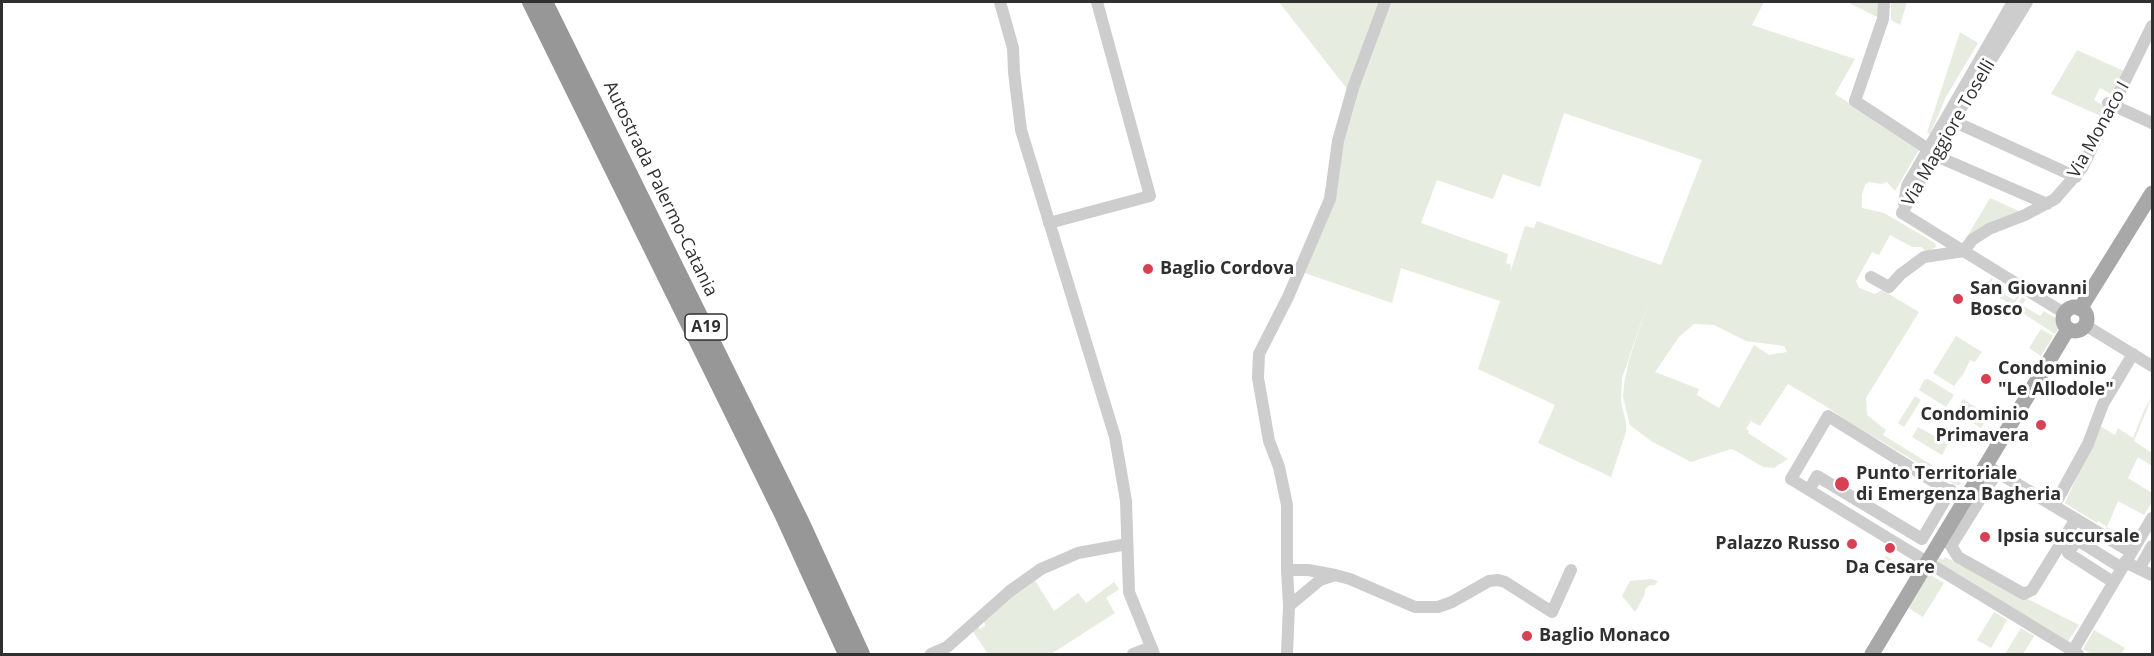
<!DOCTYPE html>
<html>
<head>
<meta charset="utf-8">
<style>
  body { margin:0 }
  #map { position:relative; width:2154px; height:656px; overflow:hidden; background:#fff; font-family:"Open Sans",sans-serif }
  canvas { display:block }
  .frame { position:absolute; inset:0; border:3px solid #303030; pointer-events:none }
</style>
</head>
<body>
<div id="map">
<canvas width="2154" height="656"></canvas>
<div class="frame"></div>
</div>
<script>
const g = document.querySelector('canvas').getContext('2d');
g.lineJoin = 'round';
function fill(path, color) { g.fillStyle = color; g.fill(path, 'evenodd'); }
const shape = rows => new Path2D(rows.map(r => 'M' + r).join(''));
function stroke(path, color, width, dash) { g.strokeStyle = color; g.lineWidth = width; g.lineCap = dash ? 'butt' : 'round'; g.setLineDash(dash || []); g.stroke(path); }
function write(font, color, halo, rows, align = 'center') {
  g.font = font + ' "Open Sans",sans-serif'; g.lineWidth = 6; g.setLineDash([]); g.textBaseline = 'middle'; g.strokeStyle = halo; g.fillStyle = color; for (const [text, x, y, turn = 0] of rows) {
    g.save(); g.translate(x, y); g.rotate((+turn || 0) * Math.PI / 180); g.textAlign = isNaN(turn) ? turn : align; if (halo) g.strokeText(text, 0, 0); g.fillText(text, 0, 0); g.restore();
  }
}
fill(shape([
  [1279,2,1764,2,1752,25,1855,59,1835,94,1920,148,1895,191,1887,182,1882,184,1869,182,1865,185,1862,195,1862,208,1884,213,1935,243,1936,247,1927,252,1921,247,1912,247,1890,235,1879,255,1872,252,1856,281,1859,288,1875,294,1882,290,1919,312,1866,398,1867,415,1886,430,1883,435,1961,483,1959,486,1950,482,1874,437,1862,432,1827,407,1788,384,1760,426,1751,421,1746,429,1749,431,1748,433,1788,459,1774,468,1763,467,1736,451,1731,449,1691,462,1651,441,1630,425,1623,397,1624,385,1629,360,1650,297,1622,378,1621,402,1626,423,1626,432,1611,477,1538,443,1555,405,1478,369,1500,301,1401,268,1392,303,1299,271,1330,199,1348,90],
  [1564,113,1702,160,1661,265,1537,221,1534,228,1525,226,1510,273,1511,265,1506,263,1508,254,1421,223,1437,180,1493,199,1503,174,1540,187],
  [1694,324,1714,325,1746,341,1784,346,1787,352,1769,355,1754,345,1719,408,1697,395,1699,389,1655,372,1679,337],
  [1847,2,1881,2,1879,18],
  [1891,2,1907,2,1900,25,1891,20],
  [1960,32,1978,43,1946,97,1930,134,1927,133],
  [2077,50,2124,71,2113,95,2100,88,2094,100,2107,108,2103,117,2051,94],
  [1990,198,2021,212,1965,240],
  [1991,278,1993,279,1990,285,1998,290,2001,285,2003,286,2000,292,2014,300,2018,294,2020,295,2013,306,1985,288],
  [2022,297,2026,299,2022,305,2040,316,2044,311,2059,320,2060,326,2055,334,2015,308],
  [2041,329,2053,336,2041,356,2029,348],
  [1956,336,1982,352,1975,362,1970,360,1964,373,1954,386,1933,373],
  [1928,379,1954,395,1946,407,1919,390,1924,380],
  [1915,396,1921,400,1904,427,1898,423],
  [2152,397,2134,441,2152,453,2152,466,2138,457,2128,478,2152,493,2152,502,2144,515,2118,501,2107,527,2129,540,2128,542,2106,529,2107,527,2098,521,2097,523,2065,503,2100,426,2115,435,2118,428,2133,438,2145,408],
  [1963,399,1989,416,1981,428,1955,412],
  [1918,427,1948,444,1942,455,1912,437],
  [1886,556,1898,563,1899,572,1884,576,1879,567],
  [1939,557,1943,560,1945,557,2079,625,2068,641,1938,562],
  [1928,576,1932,576,1944,583,1923,617,1907,607],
  [1034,579,1054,611,1078,593,1086,603,1114,582,1119,589,1106,598,1115,613,1051,654,988,654,972,630,977,625,980,629,985,626,984,621,1001,604],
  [1651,579,1658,581,1655,585,1650,585,1645,589,1645,594,1635,612,1622,596,1630,581],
  [1994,612,2007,620,1991,648,1977,640],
  [2021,628,2034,636,2030,643,2023,654,2005,654],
  [2094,630,2125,648,2121,654,2091,654,2083,649]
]), '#e6ecdf');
stroke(shape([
  [1000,2,1013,48,1014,72,1021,130,1115,437,1126,501,1129,592,1154,654],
  [1884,2,1883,19,1855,101,1928,149],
  [2108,103,2152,123],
  [1953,121,2076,177],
  [1934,155,2047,204],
  [1904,203,1907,186,2013,2],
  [1902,213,1953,121,2027,2],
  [1902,213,2064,313],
  [1049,223,1150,196,1097,2],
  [1871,277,1889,287,1901,274,1924,257,1964,251,1972,240,1989,229,2025,215,2055,199,2082,168,2152,26],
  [2085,325,2152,366],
  [1987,466,2131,552],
  [1809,490,1817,476,1922,539,1951,490],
  [1966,498,1944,488,1828,416,1791,479,2078,654],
  [2054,506,2088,444,2103,404,2133,354],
  [1942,540,1950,544,1958,557,2024,594,2032,590,2076,519],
  [1950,544,1954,541,1997,472],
  [2125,562,2152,575],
  [2139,569,2152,546],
  [1287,570,1308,570,1335,575,1320,580,1289,606],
  [1335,575,1350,579,1415,607,1438,607,1452,602,1489,581,1498,580,1505,582,1552,612,1571,570],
  [2113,582,2068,553,2077,540,2122,568],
  [931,654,947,647,1010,591,1041,569,1078,553,1127,544],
  [1133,654,1151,647],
  [1287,654,1289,606,1287,570,1287,505,1279,467,1269,441,1258,378,1259,354,1288,297,1330,199,1338,141,1353,88,1385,2],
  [2071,654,2152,518]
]), '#cdcdcd', 12);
stroke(shape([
  '2063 319a12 12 0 1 1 24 0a12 12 0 1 1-24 0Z',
  [2080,309,2152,193],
  [1872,654,2068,329]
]), '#a8a8a8', 15);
stroke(shape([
  [530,2,782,514,846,654],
  [545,2,802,523,862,654]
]), '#979797', 16);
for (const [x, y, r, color] of [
  [1148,269,6,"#d84053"],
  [1958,299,6,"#d84053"],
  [1986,379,6,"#d84053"],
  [2041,425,6,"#d84053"],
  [1842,484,8,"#d84053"],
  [1985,537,6,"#d84053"],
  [1852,544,6,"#d84053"],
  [1890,548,6,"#d84053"],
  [1527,636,6,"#d84053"]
]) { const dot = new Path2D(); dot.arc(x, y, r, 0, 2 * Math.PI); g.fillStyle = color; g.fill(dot); stroke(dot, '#fff', 2); }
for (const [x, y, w] of [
  [706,327,42]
]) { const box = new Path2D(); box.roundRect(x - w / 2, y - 13, w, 26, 4.5); g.fillStyle = '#fff'; g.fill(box); stroke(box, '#303030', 1.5); }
write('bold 16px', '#303030', null, [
  ["A19",706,327]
]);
write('18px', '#303030', '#fff', [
  ["Via Monaco I",2099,130,-61],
  ["Via Maggiore Toselli",1949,133,-60],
  ["Autostrada Palermo-Catania",660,189,64]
]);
write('bold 18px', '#303030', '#fff', [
  ["Baglio Cordova",1160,269],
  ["San Giovanni",1970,289],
  ["Bosco",1970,310],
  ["Condominio",1998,369],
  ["\"Le Allodole\"",1998,390],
  ["Condominio",2029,415,"right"],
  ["Primavera",2029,436,"right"],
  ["Punto Territoriale",1856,474],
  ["di Emergenza Bagheria",1856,495],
  ["Ipsia succursale",1997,537],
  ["Palazzo Russo",1840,544,"right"],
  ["Da Cesare",1890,568,"center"],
  ["Baglio Monaco",1539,636]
], 'left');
</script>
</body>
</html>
